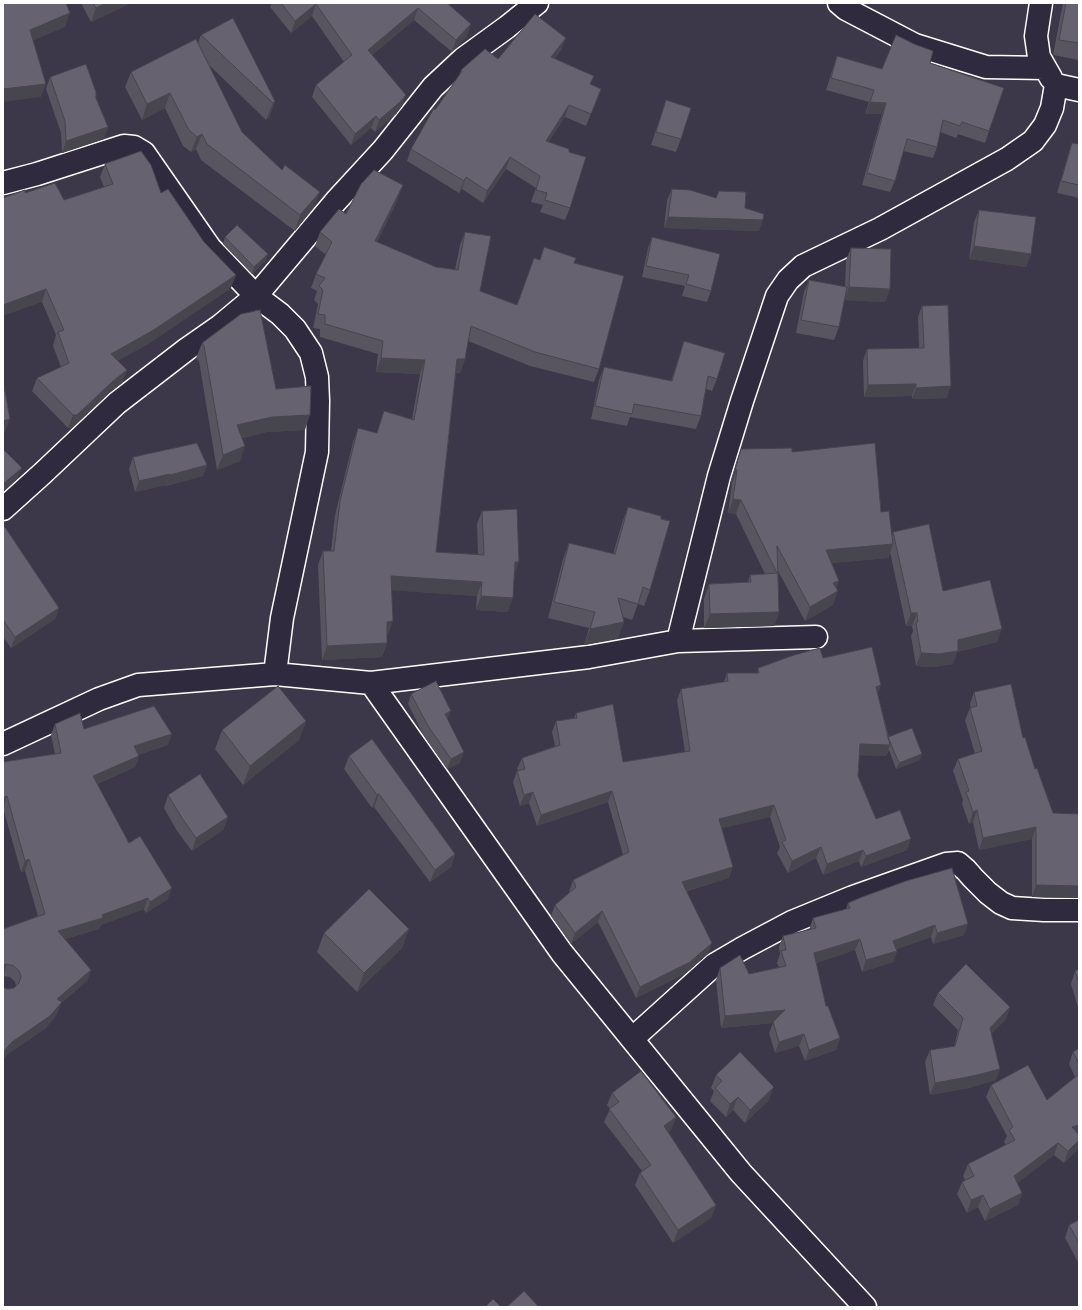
<!DOCTYPE html>
<html>
<head>
<meta charset="utf-8">
<style>
  body { margin:0 }
  #map { position:relative; width:1082px; height:1310px; overflow:hidden; background:#3c3749; font-family:Pangolin,sans-serif }
  canvas { display:block }
  .frame { position:absolute; inset:0; border:4px solid #fff; pointer-events:none }
</style>
</head>
<body>
<div id="map">
<canvas width="1082" height="1310"></canvas>
<div class="frame"></div>
</div>
<script>
const g = document.querySelector('canvas').getContext('2d');
g.lineJoin = 'round';
const shape = rows => new Path2D(rows.map(r => 'M' + r).join(''));
function stroke(path, color, width, dash) { g.strokeStyle = color; g.lineWidth = width; g.lineCap = dash ? 'butt' : 'round'; g.setLineDash(dash || []); g.stroke(path); }
function fill(path, color) { g.fillStyle = color; g.fill(path, 'evenodd'); }
const minor = shape([
  [839,3,846,9,915,45,986,67,1045,68],
  [1041,3,1036,36,1039,57,1051,78],
  [3,183,37,174,124,146,134,147,144,153,210,248,256,296,280,314,295,329,311,353,317,377,318,401,317,452,282,618,275,674,371,683,589,657,678,641,816,637],
  [3,509,43,473,117,403,187,349,220,326,256,296,336,201,383,150,433,87,463,59,507,27,537,3],
  [678,641,719,476,742,401,777,296,788,280,803,266,880,229,1007,159,1033,141,1045,125,1052,108,1056,85,1079,90],
  [371,683,562,953,741,1173,865,1307],
  [3,744,99,699,138,685,275,674],
  [632,1039,714,965,743,948,792,922,853,897,946,864,958,863,966,870,973,878,988,893,1001,903,1012,908,1044,910,1079,910]
]);
stroke(minor, '#fff', 25);
stroke(minor, '#2f2a3d', 22);
fill(shape([
  [81,3,131,3,91,22],
  [272,3,451,3,449,5,467,36,452,52,414,20,372,55,402,106,396,114,375,132,371,128,351,145,312,97,316,85,344,62,312,16,291,33,270,7],
  [1063,3,1079,3,1079,60,1053,55],
  [201,35,275,101,269,118,266,120,209,65,242,132,314,207,295,231,201,160,196,149,191,152,183,146,165,108,142,120,125,87,131,72,198,43],
  [566,38,561,50,555,58,591,84,601,89,586,126,565,117,548,142,569,152,570,208,565,220,540,212,543,205,531,202,536,188,506,169,483,203,462,189,459,193,407,161,411,149,435,110,459,76,461,70,498,59],
  [837,56,882,69,930,63,989,131,985,143,958,134,956,138,940,132,937,147,933,158,903,151,895,181,890,192,862,185,882,114,865,114,869,102,826,90,833,68],
  [50,77,96,98,108,127,104,139,62,153,61,133,46,89],
  [666,100,681,139,676,152,651,145],
  [1072,143,1079,144,1079,198,1057,193,1068,155],
  [105,164,161,193,231,288,148,344,117,361,127,370,122,383,108,394,72,428,68,428,32,391,37,378,61,367,53,346,56,335,42,302,25,193,64,200,104,187,100,177],
  [672,189,745,208,759,231,664,228,667,200],
  [398,199,377,242,436,267,455,270,460,245,465,232,480,291,517,305,539,260,574,263,599,369,594,382,530,366,468,341,465,359,460,373,456,373,436,552,478,554,477,524,482,511,514,575,508,612,476,610,477,596,392,590,388,635,387,635,387,643,382,657,322,660,318,565,323,551,331,551,335,515,353,442,358,428,377,433,384,411,412,419,420,374,376,372,378,354,320,337,320,329,313,328,318,304,314,300,317,291,311,288,316,274,326,255,315,246,320,232,346,214],
  [979,210,1031,254,1026,267,969,259,974,222],
  [225,237,266,260,252,274,223,244],
  [652,237,711,291,707,302,682,296,685,286,642,277,648,248],
  [851,248,890,289,885,302,844,300,839,327,834,340,796,333,804,292,809,280,845,287,846,260],
  [922,306,947,398,912,399,912,396,864,397,863,361,867,349,919,348,918,317],
  [684,341,717,379,712,391,706,389,701,416,696,429,630,417,627,426,591,419,599,380,604,367,671,381],
  [202,343,276,389,305,430,267,432,242,438,240,461,217,470,199,361,196,358],
  [741,449,792,452,881,512,892,535,893,532,943,591,997,642,957,652,953,664,934,667,916,666,911,636,913,631,912,626,906,626,890,552,888,558,832,563,839,581,836,588,833,605,805,621,778,571,779,612,774,626,704,628,704,599,709,584,748,582,750,575,765,574,736,514,728,513,732,484,730,484,736,463],
  [133,457,207,465,203,476,166,486,166,485,135,492,129,469],
  [628,507,650,590,644,606,638,604,632,620,623,617,618,638,584,645,589,628,548,618,563,559,569,543,613,554,622,523],
  [3,527,59,608,55,619,11,648,3,637],
  [823,658,878,695,889,737,920,760,896,769,889,750,886,756,859,755,858,776,876,819,907,850,861,867,859,861,823,875,816,858,788,873,777,853,780,847,770,817,722,828,729,878,687,891,708,954,686,973,636,998,598,922,571,944,551,916,555,905,569,893,569,892,573,880,623,855,608,802,537,826,529,803,520,806,513,782,517,771,518,770,517,769,522,758,555,746,552,732,556,721,574,718,576,713,623,762,685,752,677,700,681,689,724,682,727,673,757,673,758,668],
  [974,692,1023,738,1035,769,1079,898,1032,897,1032,839,979,850,973,822,969,824,962,804,963,800,953,771,958,759,975,754,965,720,970,708,971,708,970,704],
  [411,694,448,720,460,763,447,769,424,736,408,704],
  [306,721,299,740,243,785,215,749,222,730],
  [55,724,168,745,138,755,139,756,135,767,97,784,129,843,168,899,146,913,144,909,101,925,99,929,65,939,91,970,87,981,61,1003,57,1014,46,1028,8,1054,3,1059,3,988,8,989,14,988,16,986,15,982,10,977,3,976,3,929,38,916,25,871,21,872,3,808,3,762,55,754,51,735],
  [349,756,455,854,451,867,430,882,374,807,372,808,344,769],
  [168,795,228,817,223,830,192,851,177,831,164,808],
  [862,897,964,935,933,944,931,937,897,949,897,951,893,962,862,972,855,950,816,963,826,1006,840,1038,836,1050,805,1061,799,1046,775,1053,769,1033,773,1023,721,1028,716,980,720,968,749,974,779,967,777,963,780,954,779,947,783,936,809,930,813,918,846,909,848,903],
  [409,929,402,948,357,992,317,952,324,933],
  [1079,969,1079,1011,1071,984,1075,971],
  [938,993,1010,1007,1006,1019,991,1034,996,1080,969,1088,930,1095,925,1062,930,1050,954,1047,958,1030,933,1005],
  [1079,1048,1079,1145,1077,1150,1064,1163,1054,1155,1017,1183,1022,1193,1018,1205,985,1221,978,1207,967,1213,957,1194,962,1182,965,1180,963,1176,968,1164,1006,1145,1004,1142,1007,1136,986,1097,991,1085,1047,1100,1075,1077,1069,1064,1073,1052],
  [716,1075,769,1100,745,1123,733,1110,726,1117,710,1101,714,1091,711,1088],
  [612,1093,676,1117,671,1130,668,1132,716,1205,711,1218,673,1243,635,1185,640,1173,642,1171,604,1122,610,1109,607,1105],
  [1079,1220,1079,1264,1065,1238,1069,1225]
]), '#585460');
fill(shape([
  [106,3,131,3,91,22,96,8],
  [316,4,312,16,291,33,295,21],
  [418,8,414,20,363,62,368,50],
  [70,13,65,27,25,44,30,30],
  [471,24,467,36,452,52,456,40],
  [566,38,561,50,547,69,551,57],
  [46,84,41,97,3,102,3,89],
  [601,89,597,101,586,126,591,114],
  [170,93,165,108,142,120,147,104],
  [406,95,402,106,396,114,375,132,379,120],
  [275,101,269,118,266,120,273,103],
  [870,102,886,103,882,114,865,114],
  [569,105,565,117,541,153,546,141],
  [376,116,371,128,351,145,355,134],
  [108,127,104,139,62,153,66,141],
  [202,134,196,149,191,152,197,137],
  [510,157,506,169,483,203,487,191],
  [466,177,462,189,459,193,464,181],
  [403,185,398,199,370,255,375,241],
  [320,192,314,207,295,231,300,215],
  [668,217,763,220,759,231,664,228],
  [974,246,1031,254,1026,267,969,259],
  [268,254,266,260,252,274,254,267],
  [236,275,231,288,148,344,106,367,111,354],
  [849,287,890,289,885,302,844,300],
  [46,289,42,302,3,316,3,305],
  [381,358,425,360,420,374,376,372],
  [457,359,465,359,460,373,452,372],
  [127,370,122,383,108,394,72,428,68,428,73,415],
  [916,384,912,396,864,397,868,385],
  [951,386,947,398,912,399,916,388],
  [310,415,305,430,267,432,232,440,237,425,272,417],
  [10,419,5,432,3,432,3,421],
  [245,446,240,461,217,470,223,455],
  [207,465,203,476,166,486,170,475],
  [22,468,17,479,3,492,3,484],
  [735,470,737,470,732,484,730,484],
  [170,474,166,485,135,492,139,481],
  [733,499,741,500,736,514,728,513],
  [893,544,888,558,821,564,826,550],
  [515,562,519,562,514,576],
  [391,576,482,582,477,596,386,590],
  [839,581,834,594,838,591,833,605,805,621,810,607,833,583],
  [481,596,513,598,508,612,476,610],
  [59,608,55,619,11,648,15,637],
  [779,612,774,626,704,628,710,614],
  [911,613,917,613,912,626,906,626],
  [393,621,388,635,382,635,387,622],
  [624,622,618,638,584,645,590,629],
  [1002,629,997,642,957,652,953,664,934,667,916,666,921,653,958,640],
  [387,643,382,657,322,660,327,646],
  [881,685,877,697,876,687],
  [451,711,447,721,445,714],
  [306,721,299,740,243,785,250,766],
  [172,734,168,745,130,758,134,746],
  [860,744,890,745,886,756,856,755],
  [464,752,460,763,447,769,451,759],
  [922,754,920,760,896,769,899,763],
  [139,756,135,767,89,787,93,776],
  [612,791,608,802,537,826,541,815],
  [533,792,529,803,520,806,524,795],
  [379,794,374,807,372,808,377,795],
  [7,796,3,807,3,798],
  [774,805,770,817,715,830,719,819],
  [977,810,973,822,969,824,973,812],
  [228,817,223,830,192,851,196,838],
  [1036,827,1032,839,979,850,983,838],
  [911,839,907,850,861,867,866,856],
  [821,847,816,858,788,873,792,861],
  [863,850,859,861,823,875,827,864],
  [455,854,451,867,430,882,435,870],
  [29,859,25,871,21,872,25,861],
  [733,867,729,878,678,893,682,882],
  [1036,885,1079,886,1079,898,1032,897],
  [172,888,168,899,146,913,150,902],
  [148,898,144,909,101,925,99,929,54,942,58,931],
  [602,911,598,922,571,944,575,933],
  [968,924,964,935,933,944,937,933],
  [935,925,931,937,889,952,893,941],
  [409,929,402,948,357,992,364,973],
  [860,939,855,950,810,965,814,953],
  [712,943,708,954,686,973,636,998,640,987],
  [897,951,893,962,862,972,866,960],
  [7,964,3,976,3,965],
  [91,970,87,981,61,1003,57,1014,46,1028,8,1054,3,1059,3,1052,12,1042,57,999],
  [1010,1007,1006,1019,986,1040,990,1028],
  [785,1010,781,1022,721,1028,725,1016],
  [804,1034,799,1046,775,1053,779,1042],
  [840,1038,836,1050,805,1061,809,1050],
  [1000,1069,996,1080,969,1088,930,1095,935,1083],
  [774,1087,769,1100,745,1123,750,1110],
  [738,1097,733,1110,726,1117,730,1104],
  [676,1117,671,1130,659,1139,664,1126],
  [1079,1125,1079,1136,1072,1127],
  [1079,1140,1079,1145,1077,1150,1064,1163,1068,1151],
  [1058,1143,1054,1155,1010,1189,1014,1176],
  [1022,1193,1018,1205,985,1221,990,1209],
  [983,1195,978,1207,967,1213,971,1200],
  [716,1205,711,1218,673,1243,678,1230]
]), '#47454e');
const building = shape([
  [3,3,66,3,70,13,30,30,46,84,3,89,3,3],
  [93,3,106,3,96,8,93,3],
  [281,3,447,3,471,24,456,40,418,8,368,50,406,95,400,102,379,120,376,116,355,134,316,85,352,55,316,4,295,21,281,3],
  [1066,3,1079,3,1079,43,1059,40,1066,3],
  [535,14,566,38,551,57,594,76,590,84,601,89,591,114,569,105,546,141,569,149,569,152,586,157,570,208,545,200,547,193,536,190,540,176,510,157,487,191,466,177,464,181,411,149,434,108,435,110,462,71,461,70,485,49,498,59,535,14],
  [233,18,275,101,273,103,201,35,233,18],
  [896,35,914,44,933,51,930,63,1004,88,989,131,962,122,960,126,943,120,937,147,907,139,895,181,867,173,886,103,870,102,874,90,831,78,837,56,882,69,896,35],
  [196,39,242,132,282,170,285,165,320,192,300,215,207,144,202,134,197,137,189,130,170,93,147,104,131,72,196,39],
  [86,64,96,92,96,98,108,127,66,141,65,121,50,77,86,64],
  [666,100,691,108,681,139,656,132,666,100],
  [1072,143,1079,144,1079,185,1061,181,1072,143],
  [141,151,151,165,161,193,168,189,204,242,236,275,152,331,111,354,127,370,113,381,77,415,73,415,37,378,69,363,58,332,64,330,46,289,3,305,3,198,25,190,25,193,55,183,64,200,113,184,105,164,141,151],
  [374,170,403,185,375,241,436,267,458,270,465,232,491,236,480,291,517,305,534,258,540,260,544,247,576,258,574,263,624,276,599,369,535,352,471,326,465,359,457,359,436,552,484,555,482,511,517,509,519,562,515,562,513,598,481,596,482,582,391,576,393,621,387,622,387,643,327,646,323,551,334,551,340,501,358,428,377,433,384,411,414,420,425,360,381,358,383,341,325,324,325,315,318,314,323,290,319,286,325,278,316,274,332,242,320,232,339,209,346,214,361,184,374,170],
  [672,189,690,190,716,198,719,191,746,192,745,208,764,214,763,220,668,217,672,189],
  [979,210,1036,217,1031,254,974,246,979,210],
  [237,225,268,254,254,267,225,237,237,225],
  [652,237,720,254,711,291,686,284,689,275,646,266,652,237],
  [851,248,891,249,890,289,849,287,851,248],
  [809,280,847,287,839,327,801,320,809,280],
  [948,305,951,386,916,388,916,384,868,385,867,349,924,348,922,306,948,305],
  [260,310,276,389,311,386,310,415,272,417,237,425,245,446,223,455,204,346,202,343,241,314,260,310],
  [684,341,725,353,717,379,708,376,701,416,634,404,632,414,595,406,604,367,672,381,684,341],
  [3,380,10,419,3,421,3,380],
  [197,443,207,465,170,475,170,474,139,481,133,457,197,443],
  [875,443,881,512,889,511,893,544,826,550,839,581,833,583,838,591,810,607,777,546,779,612,710,614,709,584,751,582,750,575,777,573,741,500,733,499,737,470,735,470,741,449,792,448,792,452,875,443],
  [3,449,22,468,3,484,3,449],
  [628,507,661,516,661,519,670,521,650,590,643,587,638,604,618,598,624,622,590,629,595,612,554,602,569,543,615,554,628,507],
  [929,524,943,591,990,580,1002,629,958,640,958,651,939,654,921,653,916,623,918,622,917,613,911,613,893,532,929,524],
  [3,527,5,527,59,608,15,637,3,620,3,527],
  [872,647,881,685,876,687,890,745,860,744,858,776,876,819,900,810,911,839,866,856,863,850,827,864,821,847,792,861,782,842,786,840,774,805,719,819,733,867,682,882,712,943,690,962,640,987,602,911,575,933,555,905,576,887,573,880,629,852,612,791,541,815,533,792,524,795,517,771,525,769,522,758,560,745,556,721,577,718,576,713,613,704,623,762,690,751,681,689,728,681,727,673,759,673,758,668,794,655,820,648,823,658,872,647],
  [436,681,451,711,445,714,464,752,451,759,428,726,411,694,436,681],
  [1011,684,1023,738,1025,737,1035,769,1037,768,1053,813,1079,814,1079,886,1036,885,1036,827,983,838,977,810,973,812,966,792,969,791,958,759,982,751,970,708,977,706,974,692,1011,684],
  [278,686,306,721,250,766,222,730,278,686],
  [154,706,172,734,134,746,139,756,93,776,129,843,140,836,172,888,150,902,148,898,102,915,103,918,58,931,91,970,57,999,62,1002,50,1016,12,1042,3,1052,3,988,8,989,14,988,19,983,21,976,19,971,14,966,7,964,3,965,3,929,45,914,29,859,25,861,7,796,3,798,3,762,61,753,55,724,80,713,84,729,154,706],
  [912,728,922,754,899,763,888,737,912,728],
  [372,739,455,854,435,870,379,794,377,795,349,756,372,739],
  [200,774,228,817,196,838,182,818,168,795,200,774],
  [952,868,968,924,937,933,935,925,893,941,897,951,866,960,860,939,814,953,826,1006,828,1006,840,1038,809,1050,804,1034,779,1042,773,1022,785,1010,725,1016,720,968,740,955,749,974,786,966,781,951,786,950,783,936,816,928,813,918,850,908,848,903,862,897,906,881,952,868],
  [369,889,409,929,364,973,324,933,369,889],
  [966,964,1010,1007,990,1028,1000,1069,973,1076,935,1083,930,1050,955,1046,963,1018,938,993,966,964],
  [1079,969,1079,983,1075,971,1079,969],
  [1079,1048,1079,1063,1073,1052,1079,1048],
  [740,1052,774,1087,750,1110,738,1097,730,1104,715,1088,722,1081,716,1075,740,1052],
  [1028,1065,1047,1100,1079,1074,1079,1125,1072,1127,1079,1135,1079,1140,1068,1151,1058,1143,1014,1176,1022,1193,990,1209,983,1195,971,1200,962,1182,974,1176,968,1164,1015,1140,1009,1130,1013,1127,991,1085,1028,1065],
  [641,1071,676,1117,664,1126,716,1205,678,1230,640,1173,651,1165,609,1109,619,1102,612,1093,641,1071],
  [1079,1220,1079,1243,1069,1225,1079,1220],
  [524,1291,539,1307,507,1307,524,1291],
  [493,1299,501,1307,485,1307,493,1299]
]);
fill(building, '#666270');
stroke(building, '#47454e', 1);
</script>
</body>
</html>
